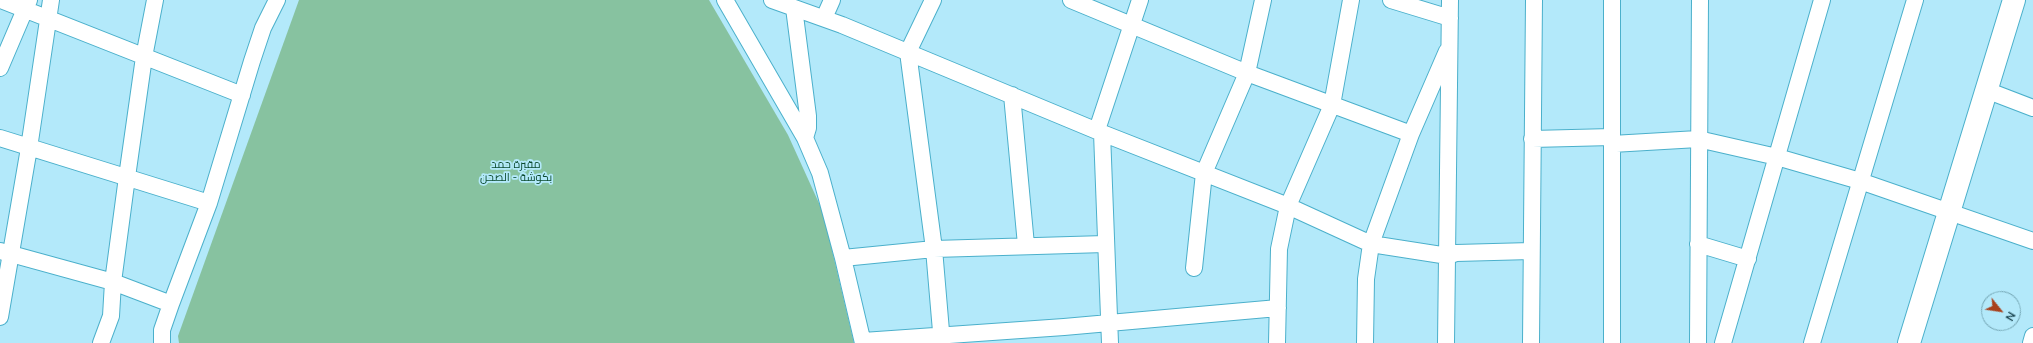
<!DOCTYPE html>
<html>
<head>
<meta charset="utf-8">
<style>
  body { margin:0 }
  #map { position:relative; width:2033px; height:343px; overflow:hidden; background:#b3e9fa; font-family:Mulish,sans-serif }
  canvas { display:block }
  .north { position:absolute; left:1981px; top:291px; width:40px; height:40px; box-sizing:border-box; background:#b3e9fa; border:1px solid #75a7b5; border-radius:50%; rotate:120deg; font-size:11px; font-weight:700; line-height:16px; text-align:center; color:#19434e }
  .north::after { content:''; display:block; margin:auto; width:14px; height:18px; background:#a8411d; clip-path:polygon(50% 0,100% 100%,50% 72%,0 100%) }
</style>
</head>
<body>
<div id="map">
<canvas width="2033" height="343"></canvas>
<div class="north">N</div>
</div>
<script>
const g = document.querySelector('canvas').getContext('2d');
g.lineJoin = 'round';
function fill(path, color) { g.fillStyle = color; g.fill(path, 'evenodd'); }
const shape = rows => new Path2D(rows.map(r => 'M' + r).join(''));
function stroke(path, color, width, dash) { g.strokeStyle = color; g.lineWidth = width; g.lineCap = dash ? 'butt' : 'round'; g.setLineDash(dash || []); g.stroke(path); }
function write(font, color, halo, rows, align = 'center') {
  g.font = font + ' Mulish,Cairo,sans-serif'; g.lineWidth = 3.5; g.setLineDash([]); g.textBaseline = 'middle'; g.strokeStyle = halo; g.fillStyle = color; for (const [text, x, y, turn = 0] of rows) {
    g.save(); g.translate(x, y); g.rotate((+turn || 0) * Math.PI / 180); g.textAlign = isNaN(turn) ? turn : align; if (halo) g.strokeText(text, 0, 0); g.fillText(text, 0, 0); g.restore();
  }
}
fill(shape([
  [299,0,709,0,788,135,823,212,854,343,179,343,178,336]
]), '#87c2a0');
const street = shape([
  [1,0,242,95],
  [725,0,805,138,820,173,843,258,863,343],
  [772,0,842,25,1102,133,1288,206,1371,244,1448,256,1456,253,1531,251],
  [933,0,908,52,934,249,942,343],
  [1071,0,1247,73,1411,134],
  [1391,0,1450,18],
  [794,8,808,116,808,128,805,138],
  [824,18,832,0],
  [0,68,29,0],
  [1986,90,2033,108],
  [1012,95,1026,245],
  [1097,130,1140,0],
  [1102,133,1110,343],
  [0,138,209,203],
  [1532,139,1612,137],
  [1612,144,1698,139,1777,157,1860,181,2033,241],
  [1698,244,1748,259],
  [0,251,113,282,171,304],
  [843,258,934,249,1105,244],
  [1194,268,1204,173,1247,73,1263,0],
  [0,317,29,148,51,0],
  [863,341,1064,327,1278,308],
  [101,343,111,316,113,282,127,177,144,57,155,0],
  [162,343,162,330,171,304,209,203,252,61,263,28,277,0],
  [1277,343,1279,249,1288,206,1332,105,1351,0],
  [1365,343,1366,279,1371,244,1411,134,1447,51],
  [1446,343,1450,0],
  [1531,343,1534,0],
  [1612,343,1612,0],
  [1698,343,1700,0],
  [1723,343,1822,0],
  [1812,343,1915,0],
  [2031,343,2033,336]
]);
const secondary = shape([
  [1909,343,2014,0]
]);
stroke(street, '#4bb0cb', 18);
stroke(secondary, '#4bb0cb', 24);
stroke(street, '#fff', 16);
stroke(secondary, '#fff', 22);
write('11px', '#0a492d', '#b3e9fa', [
  ["مقبرة حمد",516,165],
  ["بكوشة - الصحن",516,178]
]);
</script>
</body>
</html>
